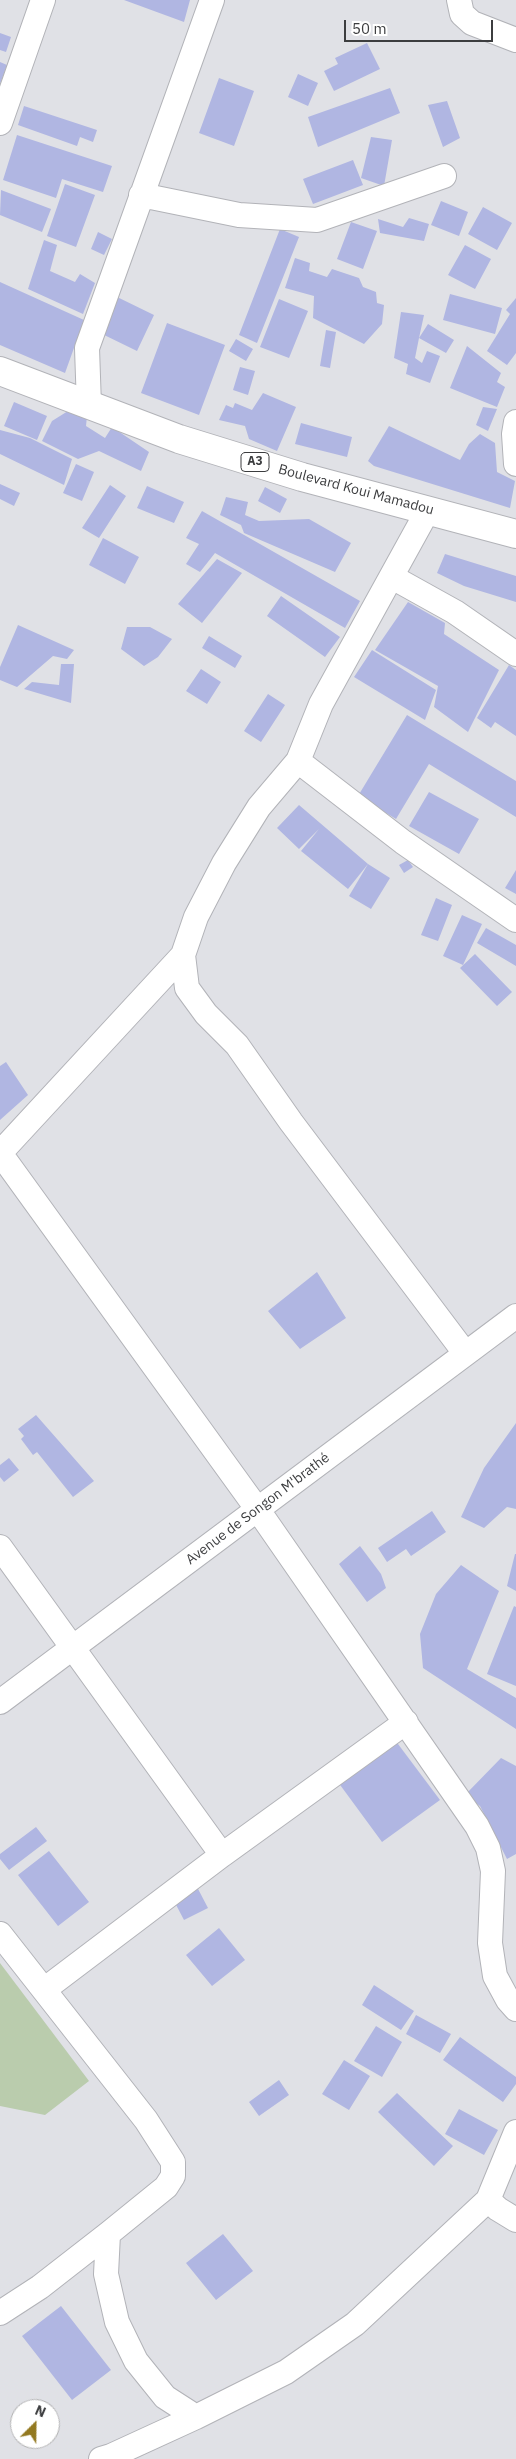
<!DOCTYPE html>
<html>
<head>
<meta charset="utf-8">
<style>
  body { margin:0 }
  #map { position:relative; width:516px; height:2459px; overflow:hidden; background:#e0e1e6; font-family:"IBM Plex Sans",sans-serif }
  canvas { display:block }
  .north { position:absolute; left:10px; top:2399px; width:50px; height:50px; box-sizing:border-box; background:#fff; border:1px solid #b1b1b2; border-radius:50%; rotate:23deg; font-size:14px; font-weight:700; line-height:20px; text-align:center; color:#3c3d3f }
  .north::after { content:''; display:block; margin:auto; width:18px; height:22px; background:#937920; clip-path:polygon(50% 0,100% 100%,50% 72%,0 100%) }
  .scale { position:absolute; left:344px; top:20px; width:149px; height:22px; box-sizing:border-box; border:2px solid #3c3d3f; border-top:0; padding-left:6px; font-size:15px; line-height:18px; white-space:nowrap; color:#3c3d3f; -webkit-text-stroke:4px #fff; paint-order:stroke }
</style>
</head>
<body>
<div id="map">
<canvas width="516" height="2459"></canvas>
<div class="north">N</div>
<div class="scale">50 m</div>
</div>
<script>
const g = document.querySelector('canvas').getContext('2d');
g.lineJoin = 'round';
function fill(path, color) { g.fillStyle = color; g.fill(path, 'evenodd'); }
const shape = rows => new Path2D(rows.map(r => 'M' + r).join(''));
function stroke(path, color, width, dash) { g.strokeStyle = color; g.lineWidth = width; g.lineCap = dash ? 'butt' : 'round'; g.setLineDash(dash || []); g.stroke(path); }
function write(font, color, halo, rows, align = 'center') {
  g.font = font + ' "IBM Plex Sans",sans-serif'; g.lineWidth = 4; g.setLineDash([]); g.textBaseline = 'middle'; g.strokeStyle = halo; g.fillStyle = color; for (const [text, x, y, turn = 0] of rows) {
    g.save(); g.translate(x, y); g.rotate((+turn || 0) * Math.PI / 180); g.textAlign = isNaN(turn) ? turn : align; if (halo) g.strokeText(text, 0, 0); g.fillText(text, 0, 0); g.restore();
  }
}
fill(shape([
  [0,1963,89,2081,45,2115,0,2106]
]), '#baccad');
fill(shape([
  [124,0,190,0,184,22],
  [0,33,11,37,6,52,0,50],
  [367,43,380,69,334,91,324,71,338,64,335,58],
  [0,62,7,65,0,84],
  [298,74,318,83,308,106,288,97],
  [219,78,254,91,234,146,199,133],
  [390,88,400,113,318,147,308,117],
  [447,101,460,138,443,147,428,105],
  [24,106,97,130,93,142,80,137,77,146,18,125],
  [17,135,112,166,103,192,62,179,56,198,3,180],
  [371,137,392,140,384,186,361,178],
  [353,160,363,185,313,204,303,179],
  [65,184,95,195,76,247,47,236],
  [1,190,51,209,42,232,0,215],
  [441,201,468,212,459,236,431,225],
  [483,207,512,223,497,250,468,234],
  [409,218,429,224,424,241,380,233,378,219,403,227],
  [351,222,377,231,363,269,337,259],
  [280,229,299,237,257,343,239,335],
  [98,232,112,239,104,255,91,249],
  [44,240,57,245,50,271,75,282,80,274,95,283,83,314,28,289],
  [465,245,491,259,475,289,448,275],
  [295,258,310,263,309,271,327,277,332,269,359,278,363,287,376,292,377,303,384,305,382,324,364,344,313,318,314,296,285,288],
  [0,282,84,320,65,373,0,345],
  [450,294,502,308,495,334,443,320],
  [113,295,154,315,137,351,96,331],
  [516,298,516,353,507,365,487,351,510,314,506,310],
  [279,299,308,311,289,358,260,347],
  [401,312,424,315,419,338,428,324,454,340,446,353,419,338,415,358,422,363,427,351,440,356,430,383,406,374,408,364,394,358],
  [167,323,225,345,199,415,141,393],
  [326,330,336,332,330,368,320,366],
  [236,339,253,349,246,361,229,351],
  [467,346,501,373,497,382,505,387,497,407,450,388],
  [240,367,255,371,248,395,233,390],
  [263,393,296,407,277,451,249,439,245,426,219,420,226,405,233,408,235,403,252,410],
  [14,402,47,416,37,440,4,426],
  [483,407,497,409,488,431,476,425],
  [68,411,87,416,86,426,105,438,112,427,149,452,141,471,99,451,78,459,42,441,52,421],
  [301,423,352,437,347,457,295,444],
  [389,426,460,460,469,444,480,434,495,443,497,472,515,481,510,508,374,466,368,461],
  [0,430,30,438,72,459,64,485,0,454],
  [76,464,94,472,82,501,63,493],
  [0,484,20,493,14,506,0,499],
  [110,485,126,496,99,538,82,528],
  [147,486,184,502,174,523,137,508],
  [265,487,287,499,280,513,258,501],
  [226,497,248,502,245,515,259,521,309,519,351,543,335,572,244,533,241,525,220,515],
  [202,511,360,601,345,628,215,553,200,572,186,564,199,544,186,538],
  [103,538,139,557,125,584,89,565],
  [445,554,516,576,516,602,464,586,437,573],
  [217,559,242,573,202,623,178,604],
  [281,596,340,637,325,657,267,616],
  [408,602,445,623,444,634,499,670,468,732,434,707,438,686,375,650],
  [18,625,74,650,67,659,53,656,17,687,0,680,0,667],
  [127,627,150,627,172,639,158,657,144,666,121,649],
  [209,636,242,656,235,668,202,648],
  [372,650,436,690,425,720,354,677],
  [61,664,74,664,71,703,24,689,32,682,59,685],
  [509,665,516,670,516,736,495,722,491,728,477,718],
  [201,669,221,682,207,704,186,691],
  [268,694,285,705,261,742,244,731],
  [407,715,516,781,516,817,429,764,396,819,358,796],
  [429,792,479,819,459,854,409,826],
  [299,805,368,864,390,878,371,909,349,896,368,864,348,889,301,851,319,829,299,849,277,828],
  [408,860,413,867,404,873,399,865],
  [516,870,516,894,505,888],
  [436,898,452,905,438,941,421,935],
  [462,915,482,924,463,965,443,956],
  [486,928,516,945,516,966,477,943],
  [475,954,512,992,497,1006,460,968],
  [6,1062,28,1095,0,1120,0,1066],
  [317,1272,346,1318,300,1349,268,1311],
  [36,1415,94,1481,73,1497,37,1452,33,1455,21,1439,24,1436,18,1429],
  [516,1423,516,1509,507,1507,484,1528,461,1517,484,1468],
  [9,1458,19,1470,4,1482,0,1477,0,1465],
  [432,1511,446,1532,411,1556,406,1549,387,1562,378,1548],
  [360,1546,381,1574,386,1588,367,1602,339,1564],
  [515,1554,516,1554,516,1591,507,1586],
  [461,1565,499,1591,467,1669,516,1698,516,1729,423,1668,420,1634,436,1594],
  [514,1606,516,1607,516,1686,487,1674],
  [392,1736,440,1800,382,1842,335,1778],
  [501,1758,516,1766,516,1854,507,1859,480,1806,465,1795],
  [36,1827,47,1841,9,1870,0,1859,0,1854],
  [49,1851,89,1902,58,1926,18,1875],
  [197,1887,208,1908,184,1920,173,1899],
  [219,1928,245,1960,212,1986,186,1955],
  [374,1985,414,2011,401,2030,362,2005],
  [416,2015,451,2034,440,2053,406,2034],
  [376,2026,402,2042,382,2077,354,2061],
  [460,2037,516,2077,516,2084,503,2102,443,2060],
  [344,2060,370,2076,349,2110,322,2094],
  [279,2080,289,2095,259,2116,249,2102],
  [397,2093,453,2146,434,2166,378,2112],
  [459,2109,498,2130,484,2155,445,2134],
  [223,2234,253,2271,216,2300,186,2263],
  [61,2306,111,2370,72,2400,22,2336]
]), '#b0b6e2');
const minor = shape([
  [459,0,462,14,472,23,516,40],
  [0,123,43,0],
  [141,195,239,215,317,220,444,176],
  [89,406,87,348,212,0],
  [516,422,514,434,516,464],
  [428,510,321,704,298,761,259,807,224,863,196,917,183,955,187,988,206,1014,237,1045,291,1122,465,1353],
  [392,577,455,612,516,654],
  [298,761,403,842,516,920],
  [0,1153,258,1510,477,1826,488,1848,493,1871,490,1943,495,1976,508,2000,516,2009],
  [0,1153,183,955],
  [0,1547,222,1855],
  [0,1702,516,1316],
  [0,1934,146,2120,173,2162,173,2176,166,2187,108,2234,40,2287,0,2313],
  [45,1989,222,1855,406,1722],
  [488,2200,498,2209,516,2220],
  [108,2234,106,2274,117,2322,136,2361,165,2397,196,2417],
  [101,2459,111,2456,196,2417,286,2372,355,2324,488,2200,516,2132]
]);
const major = shape([
  [0,371,179,439,302,477,516,534]
]);
stroke(minor, '#b2b3b8', 26);
stroke(major, '#b2b3b8', 30);
stroke(minor, '#fff', 24);
stroke(major, '#fff', 28);
for (const [x, y, w] of [
  [255,462,28]
]) { const box = new Path2D(); box.roundRect(x - w / 2, y - 9.5, w, 19, 4); g.fillStyle = '#fff'; g.fill(box); stroke(box, '#3c3d3f', 1); }
write('bold 12px', '#3c3d3f', null, [
  ["A3",255,462]
]);
write('14px', '#3c3d3f', '#fff', [
  ["Boulevard Koui Mamadou",356,490,15],
  ["Avenue de Songon M'brathé",258,1509,-37]
]);
</script>
</body>
</html>
